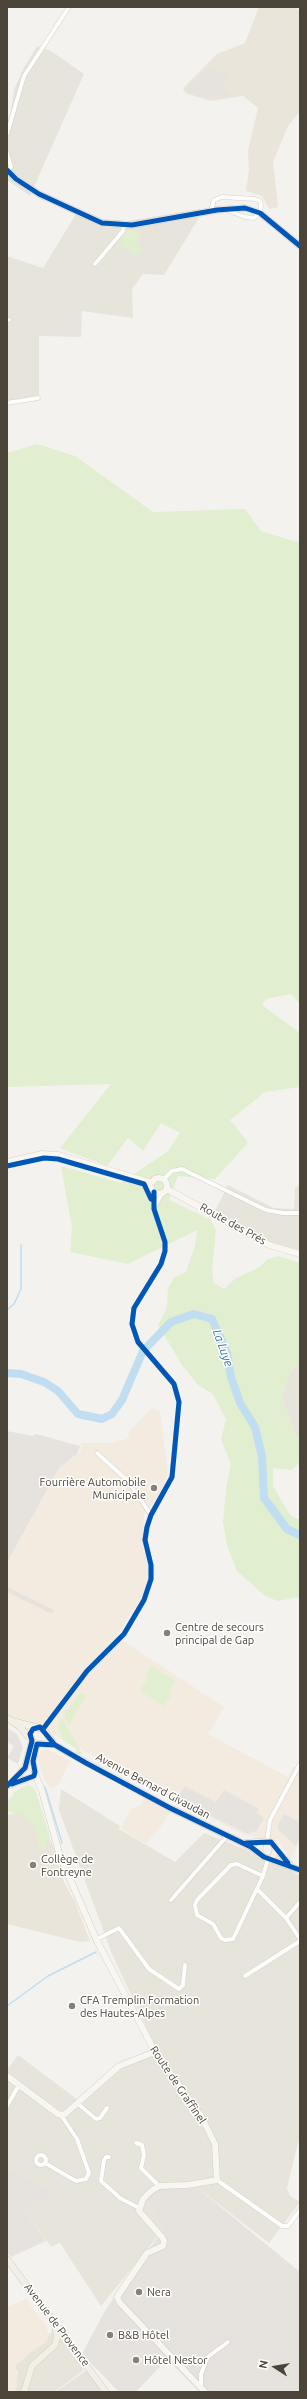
<!DOCTYPE html>
<html>
<head>
<meta charset="utf-8">
<style>
  body { margin:0 }
  #map { position:relative; width:307px; height:2399px; overflow:hidden; background:#f4f2ee; font-family:Ubuntu,sans-serif }
  canvas { display:block }
  .frame { position:absolute; inset:0; border:8px solid #4b4439; pointer-events:none }
  .north { position:absolute; left:255px; top:2347px; width:40px; height:40px; -webkit-text-stroke:3px #fff; paint-order:stroke; rotate:282deg; font-size:11px; font-weight:700; line-height:16px; text-align:center; color:#4b4439 }
  .north::after { content:''; display:block; margin:auto; width:14px; height:18px; background:#4b4439; clip-path:polygon(50% 0,100% 100%,50% 72%,0 100%) }
</style>
</head>
<body>
<div id="map">
<canvas width="307" height="2399"></canvas>
<div class="frame"></div>
<div class="north">N</div>
</div>
<script>
const g = document.querySelector('canvas').getContext('2d');
g.lineJoin = 'round';
function fill(path, color) { g.fillStyle = color; g.fill(path, 'evenodd'); }
const shape = rows => new Path2D(rows.map(r => 'M' + r).join(''));
function stroke(path, color, width, dash) { g.strokeStyle = color; g.lineWidth = width; g.lineCap = dash ? 'butt' : 'round'; g.setLineDash(dash || []); g.stroke(path); }
function write(font, color, halo, rows, align = 'center') {
  g.font = font + ' Ubuntu,sans-serif'; g.lineWidth = 3; g.setLineDash([]); g.textBaseline = 'middle'; g.strokeStyle = halo; g.fillStyle = color; for (const [text, x, y, turn = 0] of rows) {
    g.save(); g.translate(x, y); g.rotate((+turn || 0) * Math.PI / 180); g.textAlign = isNaN(turn) ? turn : align; if (halo) g.strokeText(text, 0, 0); g.fillText(text, 0, 0); g.restore();
  }
}
fill(shape([
  [37,46,51,51,84,74,30,196,7,180,7,119,10,118,14,90,23,69],
  [79,209,103,219,128,221,199,209,200,216,164,275,143,274,132,289,133,318,82,311,81,337,39,336,39,400,7,405,7,256,43,268],
  [300,1184,300,1255,296,1249,274,1244,215,1211,228,1185,274,1208,294,1209,295,1188],
  [300,1363,300,1439,297,1438,281,1396,290,1373],
  [61,1789,120,1826,119,1829,175,1862,204,1833,280,1863,300,1876,300,2135,287,2188,290,2196,300,2202,269,2243,195,2186,146,2199,163,2230,101,2306,60,2243,51,2247,24,2211,49,2192,7,2166,7,2070,18,2055,82,2103,120,2070,156,2048,112,1954,59,1810],
  [54,2329,84,2370,54,2392,14,2392,18,2371,15,2370,16,2365,33,2350,46,2342,49,2335]
]), '#e7e4dc');
fill(shape([
  [152,1408,160,1411,168,1474,158,1498,144,1513,143,1540,149,1570,147,1582,142,1598,116,1636,224,1707,208,1734,288,1777,293,1767,300,1770,300,1841,290,1859,277,1839,260,1839,238,1832,35,1725,7,1716,7,1564,59,1468,78,1454,81,1450,81,1443,113,1443,129,1438,128,1433],
  [47,1749,70,1761,58,1786,50,1788,44,1778,37,1758,41,1750],
  [145,1797,171,1811,162,1825,146,1844,120,1828,132,1808,140,1806],
  [26,2299,46,2326,49,2335,46,2342,33,2350,16,2365,17,2386,14,2392,7,2392,7,2307]
]), '#f3ebdf');
fill(shape([
  [7,1431,32,1436,36,1434,80,1446,77,1454,59,1468,7,1563],
  [7,2166,50,2192,24,2211,46,2241,11,2257,7,2252],
  [195,2186,300,2272,300,2392,200,2392,167,2359,136,2392,119,2392,82,2354,106,2309,163,2230,146,2199,159,2189],
  [87,2370,103,2392,55,2392]
]), '#e6e2de');
fill(shape([
  [259,7,296,7,300,12,300,112,288,126,273,162,278,207,269,209,262,196,246,191,249,170,248,151,258,108,243,96,210,101,185,93,183,88,217,54,245,43],
  [37,1809,55,1851,63,1880,75,1902,90,1941,80,1942,7,1924,7,1815]
]), '#eae5da');
fill(shape([
  [131,229,141,234,135,245,143,249,138,257,119,245,126,232],
  [37,444,75,456,153,512,245,509,261,531,300,543,300,1004,291,994,266,999,262,1005,300,1033,300,1087,265,1092,230,1120,247,1141,247,1144,215,1179,178,1176,169,1200,211,1220,216,1230,212,1270,214,1283,224,1289,236,1278,258,1268,268,1259,279,1256,300,1263,300,1363,290,1373,281,1396,297,1438,300,1439,300,1462,292,1470,273,1468,273,1486,290,1515,300,1520,300,1597,277,1601,264,1595,237,1571,227,1545,223,1522,226,1489,231,1464,221,1440,226,1419,213,1394,198,1385,182,1365,158,1325,167,1308,168,1288,174,1278,186,1272,195,1246,197,1230,128,1264,70,1252,72,1228,61,1166,121,1183,168,1151,180,1133,161,1123,143,1151,128,1138,107,1166,60,1148,111,1084,7,1087,7,453],
  [151,1666,175,1681,169,1691,172,1693,164,1706,140,1691,148,1678,145,1676],
  [80,1693,86,1696,69,1725,64,1715],
  [62,1718,82,1753,80,1756,77,1754,76,1749,62,1739,58,1725],
  [27,1785,33,1787,36,1792,49,1834,45,1850,39,1849,36,1831,31,1823,22,1815,7,1811,7,1801,14,1795,13,1793]
]), '#e1eecf');
fill(shape([
  [205,69,231,74,224,80,225,91,232,93,227,96,199,97,186,91,189,83,203,74],
  [7,1587,54,1610,52,1614,7,1592],
  [7,1728,17,1734,23,1747,18,1764,7,1758,14,1746,7,1742],
  [185,1786,216,1802,224,1790,259,1809,257,1813,264,1818,256,1832,253,1831,248,1834,176,1799],
  [284,1814,300,1822,300,1838,296,1846,278,1830,278,1824],
  [87,2375,100,2392,82,2392,75,2384]
]), '#e6e3df');
stroke(shape([
  [7,1310,14,1304,21,1289,21,1245],
  [45,1787,62,1843],
  [7,2006,48,1976,96,1952]
]), '#c0ddf1', 1.5);
stroke(shape([
  [7,1373,21,1374,44,1382,58,1391,78,1414,102,1419,112,1414,122,1400,143,1351,171,1322,194,1314,212,1319,227,1353,231,1377,240,1403,255,1427,262,1457,264,1498,287,1529,300,1535]
]), '#c0ddf1', 8);
const street = shape([
  [7,134,24,76,69,7],
  [7,153,11,167,7,171],
  [211,211,214,200,222,197,255,199,260,201,261,205,260,213,254,218,245,217,229,211],
  [95,264,123,231,124,226],
  [7,320,9,320],
  [7,403,38,398],
  [164,1179,172,1171,182,1169,266,1210,283,1213,300,1213],
  [155,1206,161,1195],
  [97,1453,128,1481,151,1515],
  [43,1729,87,1671,124,1634,144,1600,151,1579,151,1565,145,1540,147,1527,151,1515,172,1477,179,1402,174,1384,138,1342,132,1324,134,1308,161,1264,165,1251,165,1242,154,1209,154,1192],
  [267,1841,270,1820,300,1764],
  [263,1876,237,1864,231,1865,197,1900,195,1905,197,1915,213,1924,221,1938,225,1940,233,1939,263,1876,268,1859],
  [257,1889,286,1918,300,1939],
  [171,1900,227,1836],
  [286,1918,300,1902],
  [97,1939,119,1928,149,1969,179,1989,183,1985,185,1965],
  [245,1976,300,1941],
  [77,2103,96,2119,100,2118,107,2108],
  [7,2106,19,2085],
  [136,2143,142,2145,144,2155,141,2168,159,2186],
  '36 2160a5 5 0 1 1 10 0a5 5 0 1 1-10 0Z',
  [109,2157,106,2157,104,2160,101,2181,120,2198,139,2208],
  [45,2163,76,2181,86,2179,89,2173,77,2139,61,2115],
  [217,2180,282,2226,288,2226,300,2210],
  [179,2364,201,2362,228,2342],
  [201,2387,201,2374,207,2359]
]);
const secondary = shape([
  [7,170,16,179,39,194,102,223,132,225,217,210,245,208,260,213,300,246],
  [7,1162,42,1154,58,1155,152,1183],
  '151 1186a8 8 0 1 1 16 0a8 8 0 1 1-16 0Z',
  [167,1189,269,1245,300,1254],
  [35,1774,42,1791,60,1856,97,1941,155,2052,201,2116,215,2144,217,2180,188,2185,159,2186,151,2191,143,2199,139,2211,162,2237,164,2241,163,2246,147,2253,117,2297,120,2303,205,2392],
  [10,1784,25,1768,32,1741],
  [7,1786,34,1776,35,1772,33,1761,37,1744],
  [7,2076,58,2114,64,2115,119,2066,155,2052]
]);
const primary = shape([
  [7,1718,19,1726,34,1743,55,1745],
  [12,1721,43,1729,55,1745,67,1752,170,1808,259,1851],
  [245,1843,267,1841,273,1843,276,1850,272,1858],
  [261,1843,259,1851,264,1857,300,1870],
  [276,1850,289,1863],
  [7,2259,106,2392],
  [24,2392,32,2366,55,2345,57,2336,55,2326]
]);
stroke(street, '#d2d0cb', 5);
stroke(secondary, '#d3cfc5', 7);
stroke(primary, '#d6cebb', 7);
stroke(street, '#fdfdfc', 4);
stroke(secondary, '#f7f6f1', 6);
stroke(primary, '#f2efe6', 6);
stroke(shape([
  [7,170,16,179,39,194,102,223,132,225,217,210,245,208,260,213,300,246],
  [7,1166,44,1158,58,1159,144,1184,151,1199,153,1200],
  [43,1729,87,1671,124,1634,144,1600,151,1579,151,1565,145,1540,147,1527,151,1515,172,1477,179,1402,174,1384,138,1342,132,1324,134,1308,161,1264,165,1251,165,1242,154,1209,154,1192],
  [12,1784,34,1776,35,1772,33,1761,37,1744,55,1745],
  [7,1786,25,1768,32,1741,30,1734,33,1729,40,1727,55,1745,86,1763,170,1808,251,1847,264,1857,300,1870],
  [246,1843,271,1842,288,1863]
]), '#0057b8', 5);
for (const [x, y, r, color] of [
  [154,1488,4,"#868178"],
  [167,1633,4,"#868178"],
  [33,1865,4,"#868178"],
  [72,2006,4,"#868178"],
  [139,2292,4,"#868178"],
  [110,2335,4,"#868178"],
  [136,2360,4,"#868178"]
]) { const dot = new Path2D(); dot.arc(x, y, r, 0, 2 * Math.PI); g.fillStyle = color; g.fill(dot); stroke(dot, '#fff', 1.5); }
write('11px', '#4b4439', '#fff', [
  ["Route des Prés",233,1224,29],
  ["Avenue Bernard Givaudan",153,1786,28],
  ["Route de Graffinel",178,2085,56],
  ["Avenue de Provence",57,2325,53]
]);
write('11px', '#4b4439', '#fff', [
  ["Fourrière Automobile",146,1482,"right"],
  ["Municipale",146,1495,"right"],
  ["Centre de secours",175,1627],
  ["principal de Gap",175,1640],
  ["Collège de",41,1859],
  ["Fontreyne",41,1872],
  ["CFA Tremplin Formation",80,2000],
  ["des Hautes-Alpes",80,2013],
  ["Nera",147,2292],
  ["B&B Hôtel",118,2335],
  ["Hôtel Nestor",144,2360]
], 'left');
write('italic 12px', '#2e7ab2', '#fff', [
  ["La Luye",223,1348,70]
]);
</script>
</body>
</html>
